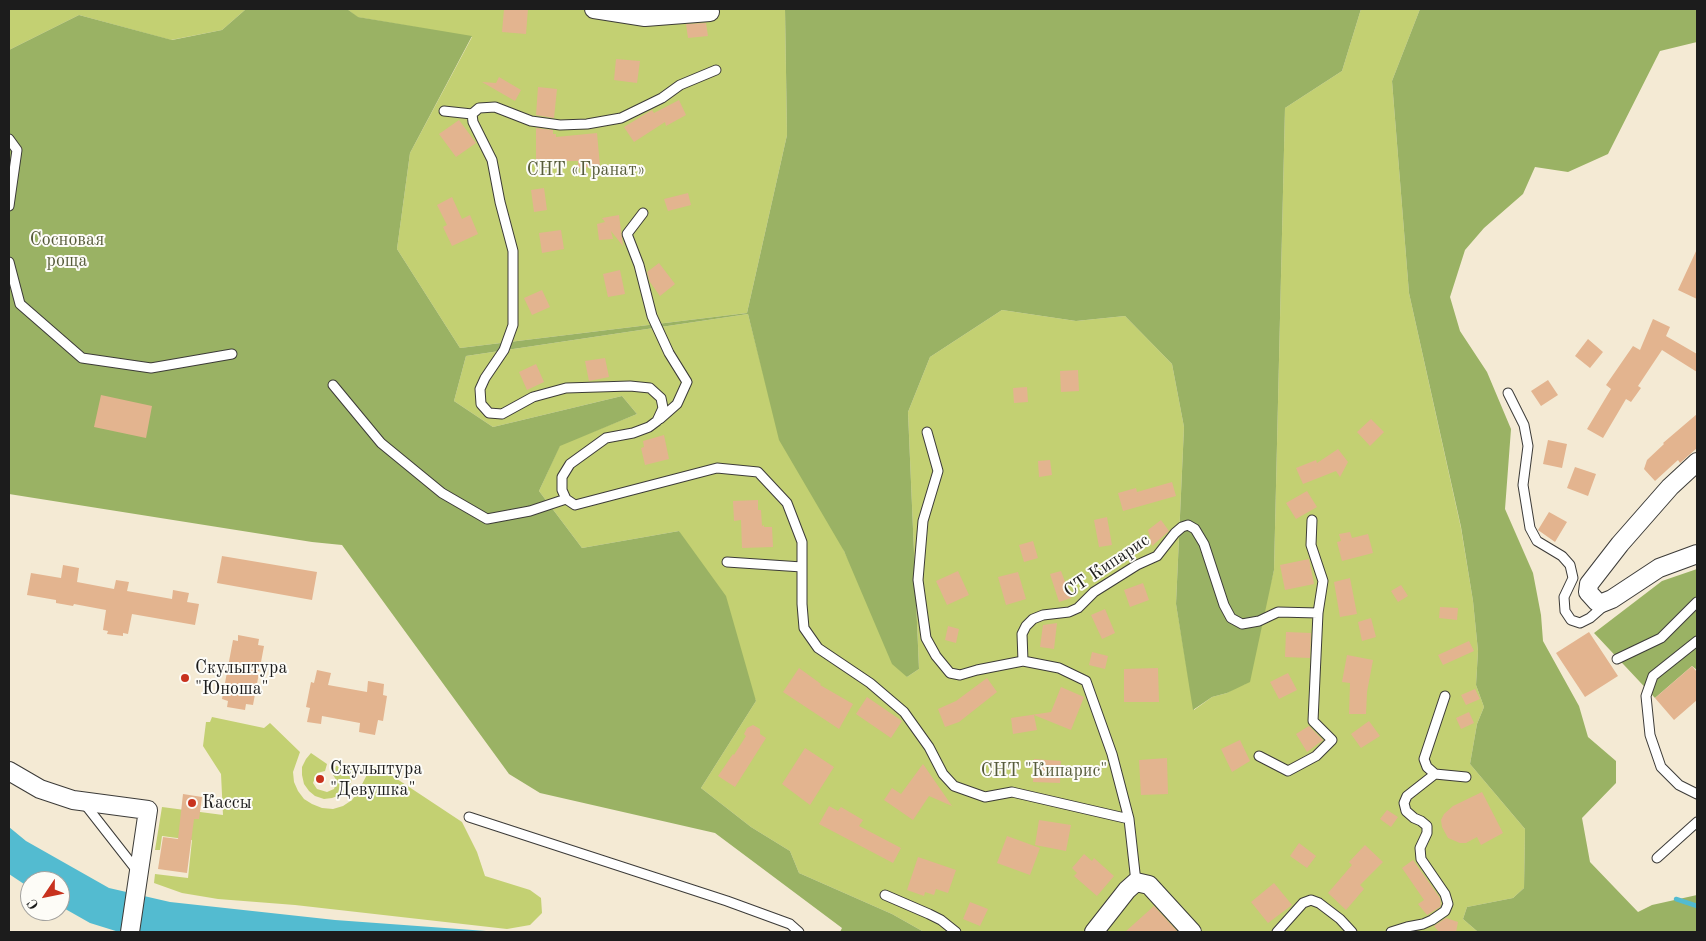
<!DOCTYPE html>
<html>
<head>
<meta charset="utf-8">
<style>
  body { margin:0 }
  #map { position:relative; width:1706px; height:941px; overflow:hidden; background:#f4ead4; font-family:"Old Standard TT",serif }
  canvas { display:block }
  .frame { position:absolute; inset:0; border:10px solid #1c1c1c; pointer-events:none }
  .north { position:absolute; left:20px; top:871px; width:50px; height:50px; box-sizing:border-box; background:#fdfcf7; border:1px solid #a3a29f; border-radius:50%; rotate:236deg; font-size:14px; font-weight:700; line-height:20px; text-align:center; color:#1c1c1c }
  .north::after { content:''; display:block; margin:auto; width:18px; height:22px; background:#c8321e; clip-path:polygon(50% 0,100% 100%,50% 72%,0 100%) }
</style>
</head>
<body>
<div id="map">
<canvas width="1706" height="941"></canvas>
<div class="frame"></div>
<div class="north">С</div>
</div>
<script>
const g = document.querySelector('canvas').getContext('2d');
g.lineJoin = 'round';
function fill(path, color) { g.fillStyle = color; g.fill(path, 'evenodd'); }
const shape = rows => new Path2D(rows.map(r => 'M' + r).join(''));
function stroke(path, color, width, dash) { g.strokeStyle = color; g.lineWidth = width; g.lineCap = dash ? 'butt' : 'round'; g.setLineDash(dash || []); g.stroke(path); }
function write(font, color, halo, rows, align = 'center') {
  g.font = font + ' "Old Standard TT",serif'; g.lineWidth = 4; g.setLineDash([]); g.textBaseline = 'middle'; g.strokeStyle = halo; g.fillStyle = color; for (const [text, x, y, turn = 0] of rows) {
    g.save(); g.translate(x, y); g.rotate((+turn || 0) * Math.PI / 180); g.textAlign = isNaN(turn) ? turn : align; if (halo) g.strokeText(text, 0, 0); g.fillText(text, 0, 0); g.restore();
  }
}
fill(shape([
  [9,9,246,9,222,30,171,40,79,15,9,50],
  [347,9,785,9,787,135,747,313,460,348,397,249,410,153,472,37,357,17],
  [1361,9,1420,9,1392,81,1409,293,1461,528,1473,601,1478,651,1476,685,1484,707,1477,724,1470,764,1525,829,1524,888,1513,898,1467,907,1463,919,1478,932,924,932,892,914,799,873,790,851,751,827,701,788,756,701,679,531,582,548,539,491,560,445,637,414,622,396,493,427,454,401,466,356,748,314,780,439,808,354,844,551,907,677,919,669,908,412,930,357,1002,310,1076,321,1125,316,1172,364,1184,427,1176,604,1194,710,1212,697,1227,693,1237,687,1245,684,1274,570,1285,108,1342,71],
  [212,717,264,728,270,723,300,752,293,772,294,782,298,791,304,799,312,804,322,808,333,809,343,806,352,800,358,792,372,765,394,777,462,822,477,852,485,876,530,890,541,898,542,913,530,925,507,929,295,905,218,899,182,893,154,883,155,874,188,878,192,840,162,836,160,850,155,850,162,807,223,815,221,774,203,746,206,722,210,722],
  [311,753,327,764,325,771,317,773,313,783,317,789,327,792,334,789,337,781,333,775,336,766,354,769,351,783,347,790,340,795,332,798,324,799,315,796,309,791,304,784,302,775,302,767,306,759]
]), '#c3d072');
fill(shape([
  [246,9,347,9,358,17,472,36,410,153,397,249,460,348,747,313,787,135,785,9,1361,9,1342,71,1285,108,1274,570,1250,682,1227,693,1212,697,1193,710,1176,604,1184,427,1172,364,1125,316,1076,321,1002,310,930,357,908,412,919,669,907,677,892,664,844,551,779,440,748,314,466,356,454,401,493,427,622,396,637,414,560,446,539,491,582,548,679,531,726,596,756,701,701,788,751,827,790,851,799,873,892,914,924,932,840,932,842,928,715,833,540,793,509,774,342,545,312,542,9,494,9,50,79,15,172,40,222,30],
  [1420,9,1697,9,1697,42,1660,51,1608,154,1568,172,1535,167,1523,194,1484,228,1465,250,1450,297,1460,331,1487,372,1511,429,1505,509,1533,573,1541,615,1543,641,1579,706,1588,737,1616,761,1616,783,1582,818,1590,862,1638,912,1652,905,1697,895,1697,932,1478,932,1463,919,1467,907,1513,898,1524,888,1525,829,1470,764,1477,724,1484,707,1476,685,1478,651,1473,601,1461,527,1409,293,1392,81],
  [1697,569,1697,670,1692,666,1655,698,1594,633,1662,581]
]), '#9ab264');
fill(shape([
  [9,827,26,841,109,888,170,902,335,920,500,932,119,932,90,923,60,906,60,881,30,881,30,888,9,874]
]), '#53bbd0');
stroke(shape([
  [1676,899,1697,906]
]), '#53bbd0', 4.5);
fill(shape([
  [504,9,528,9,526,34,502,32],
  [706,23,708,36,688,38,686,24],
  [616,59,640,61,637,83,614,80],
  [499,77,521,90,515,101,482,82,496,83],
  [538,87,557,89,554,118,536,115],
  [679,100,686,115,666,126,665,122,634,142,624,127,652,110,654,113],
  [459,120,476,143,456,157,439,134],
  [536,128,553,130,553,134,556,134,556,137,597,133,600,166,578,168,578,161,536,161],
  [544,188,547,210,534,212,531,190],
  [688,193,691,205,668,211,664,199],
  [452,197,462,219,470,215,478,234,452,246,443,227,447,225,437,205],
  [619,215,623,246,611,231,613,239,599,240,597,224,605,222,602,218],
  [561,230,564,249,542,253,539,233],
  [1697,249,1697,299,1678,290],
  [659,263,675,284,660,296,650,282,647,272],
  [620,270,625,294,608,297,603,274],
  [542,290,550,307,532,315,524,298],
  [1653,319,1670,327,1666,336,1697,354,1697,372,1662,350,1638,386,1641,388,1631,402,1626,399,1603,438,1587,429,1611,389,1606,385,1633,346,1640,350],
  [1588,339,1603,352,1590,368,1575,356],
  [605,358,609,377,589,381,585,361],
  [536,364,544,382,527,390,519,372],
  [1078,370,1079,391,1061,392,1060,371],
  [1548,380,1558,395,1541,406,1531,391],
  [1027,387,1028,402,1014,403,1013,388],
  [101,395,152,406,146,438,94,427],
  [1697,414,1697,448,1680,463,1678,460,1655,481,1644,469,1647,460,1664,444,1663,443],
  [1371,419,1384,432,1370,446,1357,432],
  [664,435,669,459,645,465,641,448,644,447,643,441],
  [1548,440,1567,444,1562,468,1543,464],
  [1338,449,1348,462,1340,477,1336,471,1303,484,1296,468,1316,460,1317,463],
  [1050,460,1052,475,1039,477,1038,461],
  [1575,467,1596,474,1588,496,1567,488],
  [1172,482,1176,496,1123,511,1118,493,1136,488,1137,492],
  [1307,491,1317,507,1296,519,1286,503],
  [758,500,758,510,761,510,762,526,764,525,764,527,772,527,773,547,742,548,741,520,734,521,733,501],
  [1549,512,1567,522,1555,542,1538,530],
  [1107,517,1112,545,1099,547,1094,520],
  [1161,520,1169,531,1152,546,1148,530],
  [1350,532,1352,538,1368,534,1373,553,1342,561,1337,542,1341,541,1339,534],
  [1033,541,1038,558,1024,562,1019,545],
  [222,556,317,572,312,600,217,583],
  [1309,559,1314,584,1285,590,1280,565],
  [63,565,79,568,77,582,114,589,116,580,129,582,127,591,172,599,173,590,189,593,187,602,199,604,195,625,132,614,128,634,123,633,123,636,107,634,108,631,103,630,106,610,74,604,73,606,56,603,56,600,27,595,31,573,61,578],
  [958,571,969,595,947,605,936,581],
  [1061,571,1071,598,1059,602,1050,574],
  [1018,572,1026,599,1006,605,998,577],
  [1350,578,1357,614,1340,617,1334,582],
  [1143,583,1149,600,1130,607,1124,590],
  [1401,585,1408,596,1398,602,1391,591],
  [1440,607,1458,608,1457,620,1439,618],
  [1105,609,1115,633,1102,639,1091,615],
  [1371,618,1376,637,1362,641,1358,622],
  [1057,623,1054,649,1040,647,1043,625],
  [948,626,959,629,956,643,945,640],
  [1286,632,1311,633,1310,658,1285,657],
  [1589,632,1618,676,1585,697,1556,653],
  [238,635,259,639,258,645,264,646,253,705,246,704,245,710,227,707,228,701,222,699,233,640,238,641],
  [1469,641,1474,651,1443,665,1438,655],
  [1092,652,1108,656,1105,669,1089,665],
  [1347,655,1373,660,1367,692,1366,714,1349,714,1350,683,1342,682],
  [1692,666,1697,672,1697,700,1674,720,1655,698],
  [799,668,821,684,820,685,853,704,839,729,783,692],
  [1158,668,1159,702,1124,702,1124,669],
  [317,670,331,673,328,685,367,692,368,681,384,684,383,695,387,696,383,721,378,720,375,735,359,732,360,723,322,716,321,724,307,722,310,708,306,707,311,682,314,683],
  [1288,673,1297,690,1279,699,1270,682],
  [987,678,997,692,959,722,945,727,938,709,956,701],
  [1061,687,1084,697,1071,730,1034,715,1037,730,1013,734,1011,718,1051,712],
  [1475,689,1480,699,1466,705,1461,695],
  [867,697,902,721,891,738,856,714],
  [1469,712,1474,723,1461,729,1456,718],
  [1369,721,1380,736,1361,748,1351,734],
  [753,725,760,729,760,734,766,738,735,787,718,776,733,754,734,755,746,736,744,734,747,728],
  [1309,726,1323,740,1307,752,1296,734],
  [1240,740,1250,761,1232,772,1221,749],
  [805,748,834,767,810,805,782,784],
  [1167,758,1168,794,1141,795,1139,760],
  [1034,759,1061,761,1060,783,1033,782],
  [923,764,952,806,929,796,913,820,884,800,892,788,901,794],
  [1482,792,1503,833,1481,845,1477,837,1466,843,1460,843,1448,838,1442,827,1441,820,1444,814,1453,806],
  [183,794,202,797,199,819,194,819,187,873,158,869,163,837,178,839],
  [829,806,838,811,841,807,863,820,859,826,901,848,893,863,819,824],
  [1387,810,1398,817,1391,827,1380,819],
  [1039,820,1071,825,1066,851,1035,845],
  [1007,836,1040,848,1030,875,997,863],
  [1299,843,1316,856,1307,868,1290,856],
  [1365,845,1383,862,1360,885,1364,889,1346,910,1328,893,1352,865,1349,862],
  [1084,854,1092,861,1094,858,1114,876,1097,896,1074,876,1077,873,1072,868],
  [918,857,956,870,948,893,936,889,934,895,925,892,924,896,907,890],
  [1413,860,1440,898,1441,904,1440,907,1427,915,1418,904,1424,900,1402,868],
  [1274,883,1292,905,1268,923,1251,902],
  [970,902,988,909,980,926,963,919],
  [1154,906,1178,932,1125,932],
  [1446,918,1458,922,1456,932,1439,932,1434,926]
]), '#e3b48f');
const lane = shape([
  [716,70,680,85,662,98,621,118,587,124,560,125,531,121,495,107,479,108,472,114,473,122,492,160,500,202,513,251,513,325,504,350,485,378,480,389,481,404,489,413,502,414,533,397,566,388,630,386,650,388,661,398,663,408,657,421,649,427,633,433,606,438,570,464,562,477,562,490,566,499,575,505,717,468,758,472,787,503,802,542,802,604,804,628,818,648,870,683,904,712,929,747,943,774,954,786,985,797,1012,792,1129,819],
  [444,111,472,114],
  [9,139,17,150,9,206],
  [643,213,627,234,639,265,652,316,669,353,687,382,677,404,660,419],
  [9,262,20,304,82,358,151,368,232,354],
  [333,385,381,443,442,493,487,519,530,511,566,499],
  [1508,393,1524,425,1528,446,1523,485,1530,528,1537,541,1562,556,1570,565,1573,578,1564,597,1565,611,1571,620,1580,623,1590,618,1606,604],
  [927,432,938,471,923,521,918,580,926,638,936,656,950,673,960,675,977,670,1023,661],
  [727,562,802,567],
  [1697,641,1653,676,1646,696,1650,735,1661,767,1679,785,1697,794],
  [1617,659,1661,638,1697,602],
  [1259,756,1288,771,1316,756,1332,740,1313,721,1318,613],
  [1435,774,1427,767,1424,759,1445,696],
  [84,803,138,872],
  [469,817,727,901,790,924,799,932],
  [1657,858,1697,822],
  [1136,882,1129,819,1112,754,1086,681,1059,668,1023,661,1022,634,1026,626,1033,619,1043,615,1069,612,1078,608,1094,592,1137,565,1157,556,1175,533,1182,527,1188,525,1195,529,1204,544,1224,605,1231,618,1242,624,1259,621,1278,612,1318,613,1323,581,1311,545,1312,520],
  [885,895,929,914,941,920,956,932],
  [1277,932,1303,903,1311,900,1319,903,1340,919,1352,932],
  [1391,932,1407,927,1423,924,1432,920,1445,911,1448,904,1445,894,1421,859,1420,848,1427,833,1427,826,1421,821,1414,818,1406,811,1404,803,1407,796,1435,774,1466,777]
]);
const street = shape([
  [594,9,645,17,710,12],
  [1697,462,1670,487,1620,544,1589,584,1588,592,1597,602,1602,603,1612,599,1659,568,1697,554],
  [9,771,40,789,73,800,148,810,130,932],
  [1094,932,1127,890,1136,882,1149,885,1192,932]
]);
stroke(lane, '#3c3b38', 11);
stroke(street, '#3c3b38', 20);
stroke(lane, '#fff', 9);
stroke(street, '#fff', 18);
for (const [x, y, r, color] of [
  [185,678,5,"#c8321e"],
  [320,779,5,"#c8321e"],
  [192,803,5,"#c8321e"]
]) { const dot = new Path2D(); dot.arc(x, y, r, 0, 2 * Math.PI); g.fillStyle = color; g.fill(dot); stroke(dot, '#fdfcf7', 2); }
write('18px', '#565b3a', '#fdfcf7', [
  ["СНТ «Гранат»",586,170],
  ["Сосновая",67,240],
  ["роща",67,261],
  ["СНТ \"Кипарис\"",1044,771]
]);
write('18px', '#1c1c1c', '#fdfcf7', [
  ["СТ Кипарис",1107,566,-34]
]);
write('18px', '#1c1c1c', '#fdfcf7', [
  ["Скульптура",195,668],
  ["\"Юноша\"",195,689],
  ["Скульптура",330,769],
  ["\"Девушка\"",330,790],
  ["Кассы",202,803]
], 'left');
</script>
</body>
</html>
